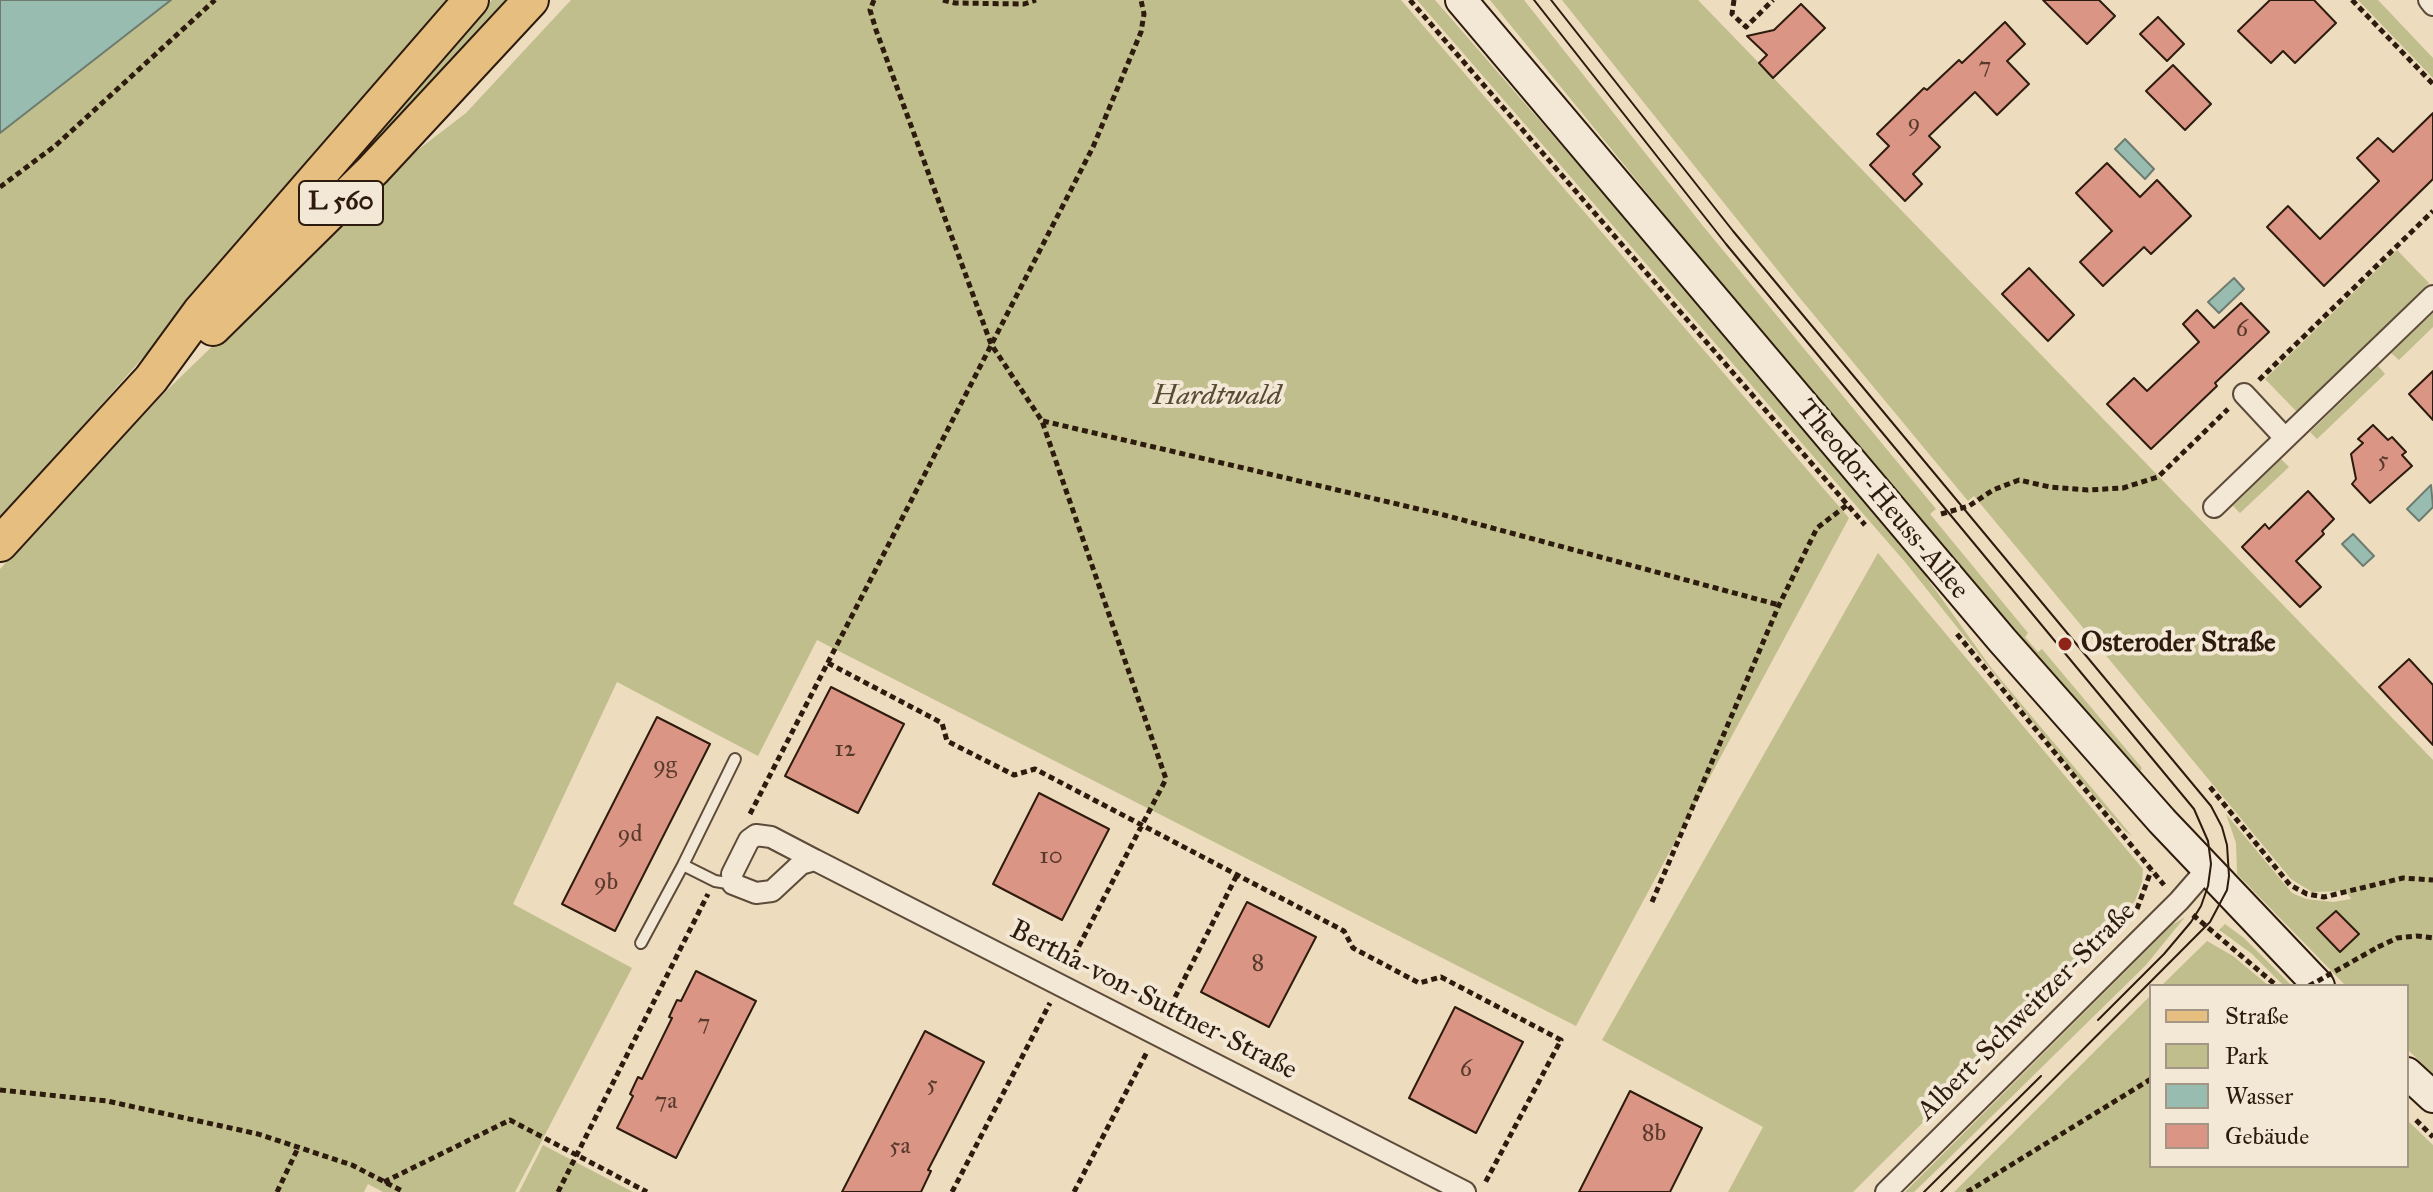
<!DOCTYPE html>
<html>
<head>
<meta charset="utf-8">
<style>
  body { margin:0 }
  #map { position:relative; width:2433px; height:1192px; overflow:hidden; background:#eddcbe; font-family:"IM FELL Great Primer",serif }
  canvas { display:block }
  .legend { position:absolute; left:2149px; top:984px; width:260px; height:184px; box-sizing:border-box; background:#f3e8d5; border:2px solid #a49685; margin:0; padding:10px 14px; list-style:none; font-size:24px; color:#2d1b0e }
  .legend li { display:flex; align-items:center; gap:16px; height:40px }
  .legend b { width:40px; border:2px solid #a49685 }
</style>
</head>
<body>
<div id="map">
<canvas width="2433" height="1192"></canvas>
<ul class="legend">
<li><b style="height:10px;background:#e6be7f"></b>Straße</li>
<li><b style="height:22px;background:#c0be8c"></b>Park</li>
<li><b style="height:22px;background:#99bcb1"></b>Wasser</li>
<li><b style="height:22px;background:#db9585"></b>Gebäude</li>
</ul>
</div>
<script>
const g = document.querySelector('canvas').getContext('2d');
g.lineJoin = 'round';
function fill(path, color) { g.fillStyle = color; g.fill(path, 'evenodd'); }
const shape = rows => new Path2D(rows.map(r => 'M' + r).join(''));
function stroke(path, color, width, dash) { g.strokeStyle = color; g.lineWidth = width; g.lineCap = dash ? 'butt' : 'round'; g.setLineDash(dash || []); g.stroke(path); }
function write(font, color, halo, rows, align = 'center') {
  g.font = font + ' "IM FELL Great Primer",serif'; g.lineWidth = 8; g.setLineDash([]); g.textBaseline = 'middle'; g.strokeStyle = halo; g.fillStyle = color; for (const [text, x, y, turn = 0] of rows) {
    g.save(); g.translate(x, y); g.rotate((+turn || 0) * Math.PI / 180); g.textAlign = isNaN(turn) ? turn : align; if (halo) g.strokeText(text, 0, 0); g.fillText(text, 0, 0); g.restore();
  }
}
fill(shape([
  [171,0,450,0,241,246,0,520,0,133],
  [492,0,512,0,349,171,346,170,345,167],
  [571,0,1401,0,1849,518,1576,1026,817,640,758,756,617,682,513,904,632,968,515,1192,383,1192,368,1184,364,1192,0,1192,0,569,165,392,406,159,466,113],
  [1417,0,1435,0,1622,215,1922,571,1992,669,2132,836,2125,831,2071,770,1905,562],
  [1490,0,1524,0,1703,226,1936,509,1930,514,2028,633,2025,637,2038,652,2042,649,2142,768,2140,771,1990,607,1813,397],
  [1562,0,1698,0,2433,760,2433,1074,2407,1049,2407,986,2346,986,2237,874,2236,843,2226,814,2292,893,2306,899,2333,902,2351,899,2346,891,2312,892,2291,879,1974,496,1968,501,1799,297],
  [2336,911,2359,934,2340,952,2318,928],
  [2358,0,2378,0,2433,58,2433,78],
  [2397,250,2429,283,2297,412,2265,379],
  [2433,313,2433,327,2399,360,2391,353],
  [2378,366,2385,374,2317,439,2310,432],
  [2281,459,2289,467,2240,513,2233,506],
  [1878,553,2143,869,2142,882,2135,901,2041,1005,1853,1192,1728,1192,1763,1127,1602,1040],
  [2185,917,2146,965,1940,1167,1914,1192,1905,1192,2172,925],
  [2225,924,2244,938,2292,986,2284,986,2252,954,2222,932,2219,930],
  [2207,941,2233,956,2269,986,2161,986],
  [2151,995,2151,1166,2407,1166,2407,1120,2433,1145,2433,1192,1954,1192],
  [543,1145,633,1192,519,1192]
]), '#c0be8c');
const water = shape([
  [0,0,171,0,0,133,0,0],
  [2125,139,2154,169,2145,179,2115,149,2125,139],
  [2234,278,2244,289,2219,313,2208,302,2234,278],
  [2431,485,2433,507,2419,521,2407,509,2431,485],
  [2353,534,2374,556,2363,566,2342,544,2353,534]
]);
fill(water, '#99bcb1');
stroke(water, '#6e7c70', 2);
const building = shape([
  [2043,0,2099,0,2115,16,2087,44,2043,0],
  [2270,0,2314,0,2336,23,2295,63,2283,51,2271,63,2238,31,2270,0],
  [1801,4,1825,28,1773,78,1759,63,1767,55,1747,36,1774,30,1801,4],
  [2158,17,2184,44,2167,61,2140,34,2158,17],
  [2005,22,2025,44,2007,61,2029,84,1997,115,1975,92,1929,136,1940,147,1913,174,1922,184,1905,201,1870,165,1889,146,1877,134,1924,88,1927,90,1959,60,1962,63,2005,22],
  [2173,65,2211,104,2185,130,2146,91,2173,65],
  [2433,113,2433,179,2324,286,2267,227,2288,206,2320,239,2379,181,2357,158,2378,138,2393,152,2433,113],
  [2107,163,2140,197,2157,180,2191,216,2151,254,2144,247,2103,286,2080,262,2112,231,2076,193,2107,163],
  [2029,268,2074,315,2048,341,2002,294,2029,268],
  [2241,303,2269,332,2215,383,2217,386,2151,449,2107,404,2134,378,2147,391,2199,342,2183,324,2197,310,2214,328,2241,303],
  [2433,371,2433,420,2409,394,2433,371],
  [2373,425,2388,440,2392,437,2406,452,2402,455,2412,466,2370,503,2352,484,2356,479,2351,454,2363,443,2358,439,2373,425],
  [2308,491,2334,519,2322,531,2324,534,2296,561,2321,587,2300,607,2242,547,2265,524,2269,529,2308,491],
  [2409,659,2433,685,2433,745,2379,687,2409,659],
  [831,687,904,724,858,813,785,776,831,687],
  [657,717,710,744,615,931,562,904,657,717],
  [1039,793,1109,829,1062,920,993,884,1039,793],
  [1247,902,1316,937,1269,1027,1201,992,1247,902],
  [2336,911,2359,934,2340,952,2317,928,2336,911],
  [696,971,756,1001,676,1158,617,1128,633,1096,630,1094,638,1077,642,1079,672,1018,669,1017,677,1000,681,1001,696,971],
  [1455,1007,1523,1042,1476,1133,1409,1098,1455,1007],
  [925,1031,984,1062,928,1170,931,1171,921,1192,842,1192,925,1031],
  [1630,1091,1702,1128,1670,1192,1579,1192,1630,1091]
]);
fill(building, '#db9585');
stroke(building, '#2d1b0e', 2);
const lane = shape([
  [683,865,735,759],
  [641,943,683,865,715,881,733,884]
]);
const street = shape([
  [2429,0,2433,5],
  [2244,394,2285,438],
  [2214,507,2433,296],
  [756,835,771,837,815,860,801,864,772,891,756,893,733,884,732,874,749,840,756,835],
  [815,860,1465,1192],
  [1886,1192,2179,901,2207,869]
]);
const secondary = shape([
  [1461,0,2002,640,2162,821,2319,986],
  [2407,1073,2433,1097]
]);
const primary = shape([
  [213,328,373,170,531,0],
  [0,544,151,379,200,312,471,0]
]);
stroke(lane, '#5d4b3a', 14);
stroke(street, '#5d4b3a', 24);
stroke(secondary, '#2d1b0e', 34);
stroke(primary, '#2d1b0e', 38);
stroke(shape([
  [874,0,870,10,876,30,991,344,1042,421,1166,779,1069,965],
  [943,0,955,3,1024,4,1036,0],
  [1410,0,1865,525],
  [1734,0,1732,14,1746,27,1773,0],
  [2352,0,2433,84],
  [0,187,55,146,215,0],
  [2259,380,2433,211],
  [1043,421,1444,515,1779,605],
  [1941,514,1969,506,1993,490,2019,480,2050,487,2088,490,2123,488,2158,477,2228,409],
  [1957,634,2164,885],
  [828,663,942,723,947,741,1014,775,1035,769,1344,931,1353,948,1419,983,1441,977,1561,1040,1485,1183],
  [2210,787,2290,885,2307,894,2324,897,2403,878,2433,880],
  [750,814,1093,147,1141,32,1144,14,1141,0],
  [1652,902,1779,605,1817,528,1847,505],
  [2137,909,2151,871],
  [2193,915,2277,986],
  [2378,947,2397,938,2417,936,2433,938],
  [1166,1015,1238,873],
  [0,1090,107,1101,258,1134,352,1165,404,1192],
  [2416,1120,2433,1137],
  [384,1182,510,1120,647,1192],
  [277,1192,298,1148],
  [558,1192,708,894],
  [952,1192,1050,1003],
  [1074,1192,1147,1052],
  [1967,1192,2151,1079]
]), '#2d1b0e', 5, [6, 4]);
stroke(lane, '#f3e8d5', 10);
stroke(street, '#f3e8d5', 20);
stroke(secondary, '#f3e8d5', 30);
stroke(primary, '#e6be7f', 34);
stroke(shape([
  [1534,0,1726,244,2194,809,2208,841,2211,864,2208,886,2201,906,2191,922,2164,954,2098,1020],
  [1551,0,1733,231,2211,806,2222,827,2227,845,2229,876,2227,890,2210,922,1941,1192],
  [1924,1192,2041,1076]
]), '#2d1b0e', 2);
stroke(shape([
  [2309,986,2378,947]
]), '#2d1b0e', 5, [6, 4]);
for (const [x, y, r, color] of [
  [2065,644,8,"#8f2418"]
]) { const dot = new Path2D(); dot.arc(x, y, r, 0, 2 * Math.PI); g.fillStyle = color; g.fill(dot); stroke(dot, '#f3e8d5', 3); }
write('24px', '#583a2c', null, [
  ["7",1985,67],
  ["9",1914,124],
  ["6",2242,330],
  ["5",2383,461],
  ["12",845,750],
  ["9g",665,766],
  ["9d",630,835],
  ["10",1051,857],
  ["9b",606,883],
  ["8",1258,964],
  ["7",704,1024],
  ["6",1466,1070],
  ["5",932,1085],
  ["7a",666,1102],
  ["8b",1654,1134],
  ["5a",900,1147]
]);
for (const [x, y, w] of [
  [341,203,84]
]) { const box = new Path2D(); box.roundRect(x - w / 2, y - 22, w, 44, 6); g.fillStyle = '#f3e8d5'; g.fill(box); stroke(box, '#2d1b0e', 2); }
write('bold 26px', '#2d1b0e', null, [
  ["L 560",341,203]
]);
write('italic 28px', '#594c34', '#f3e8d5', [
  ["Hardtwald",1217,397]
]);
write('28px', '#2d1b0e', '#f3e8d5', [
  ["Theodor-Heuss-Allee",1882,500,50],
  ["Bertha-von-Suttner-Straße",1153,1001,27],
  ["Albert-Schweitzer-Straße",2027,1012,-45]
]);
write('bold 28px', '#2d1b0e', '#f3e8d5', [
  ["Osteroder Straße",2081,644]
], 'left');
</script>
</body>
</html>
